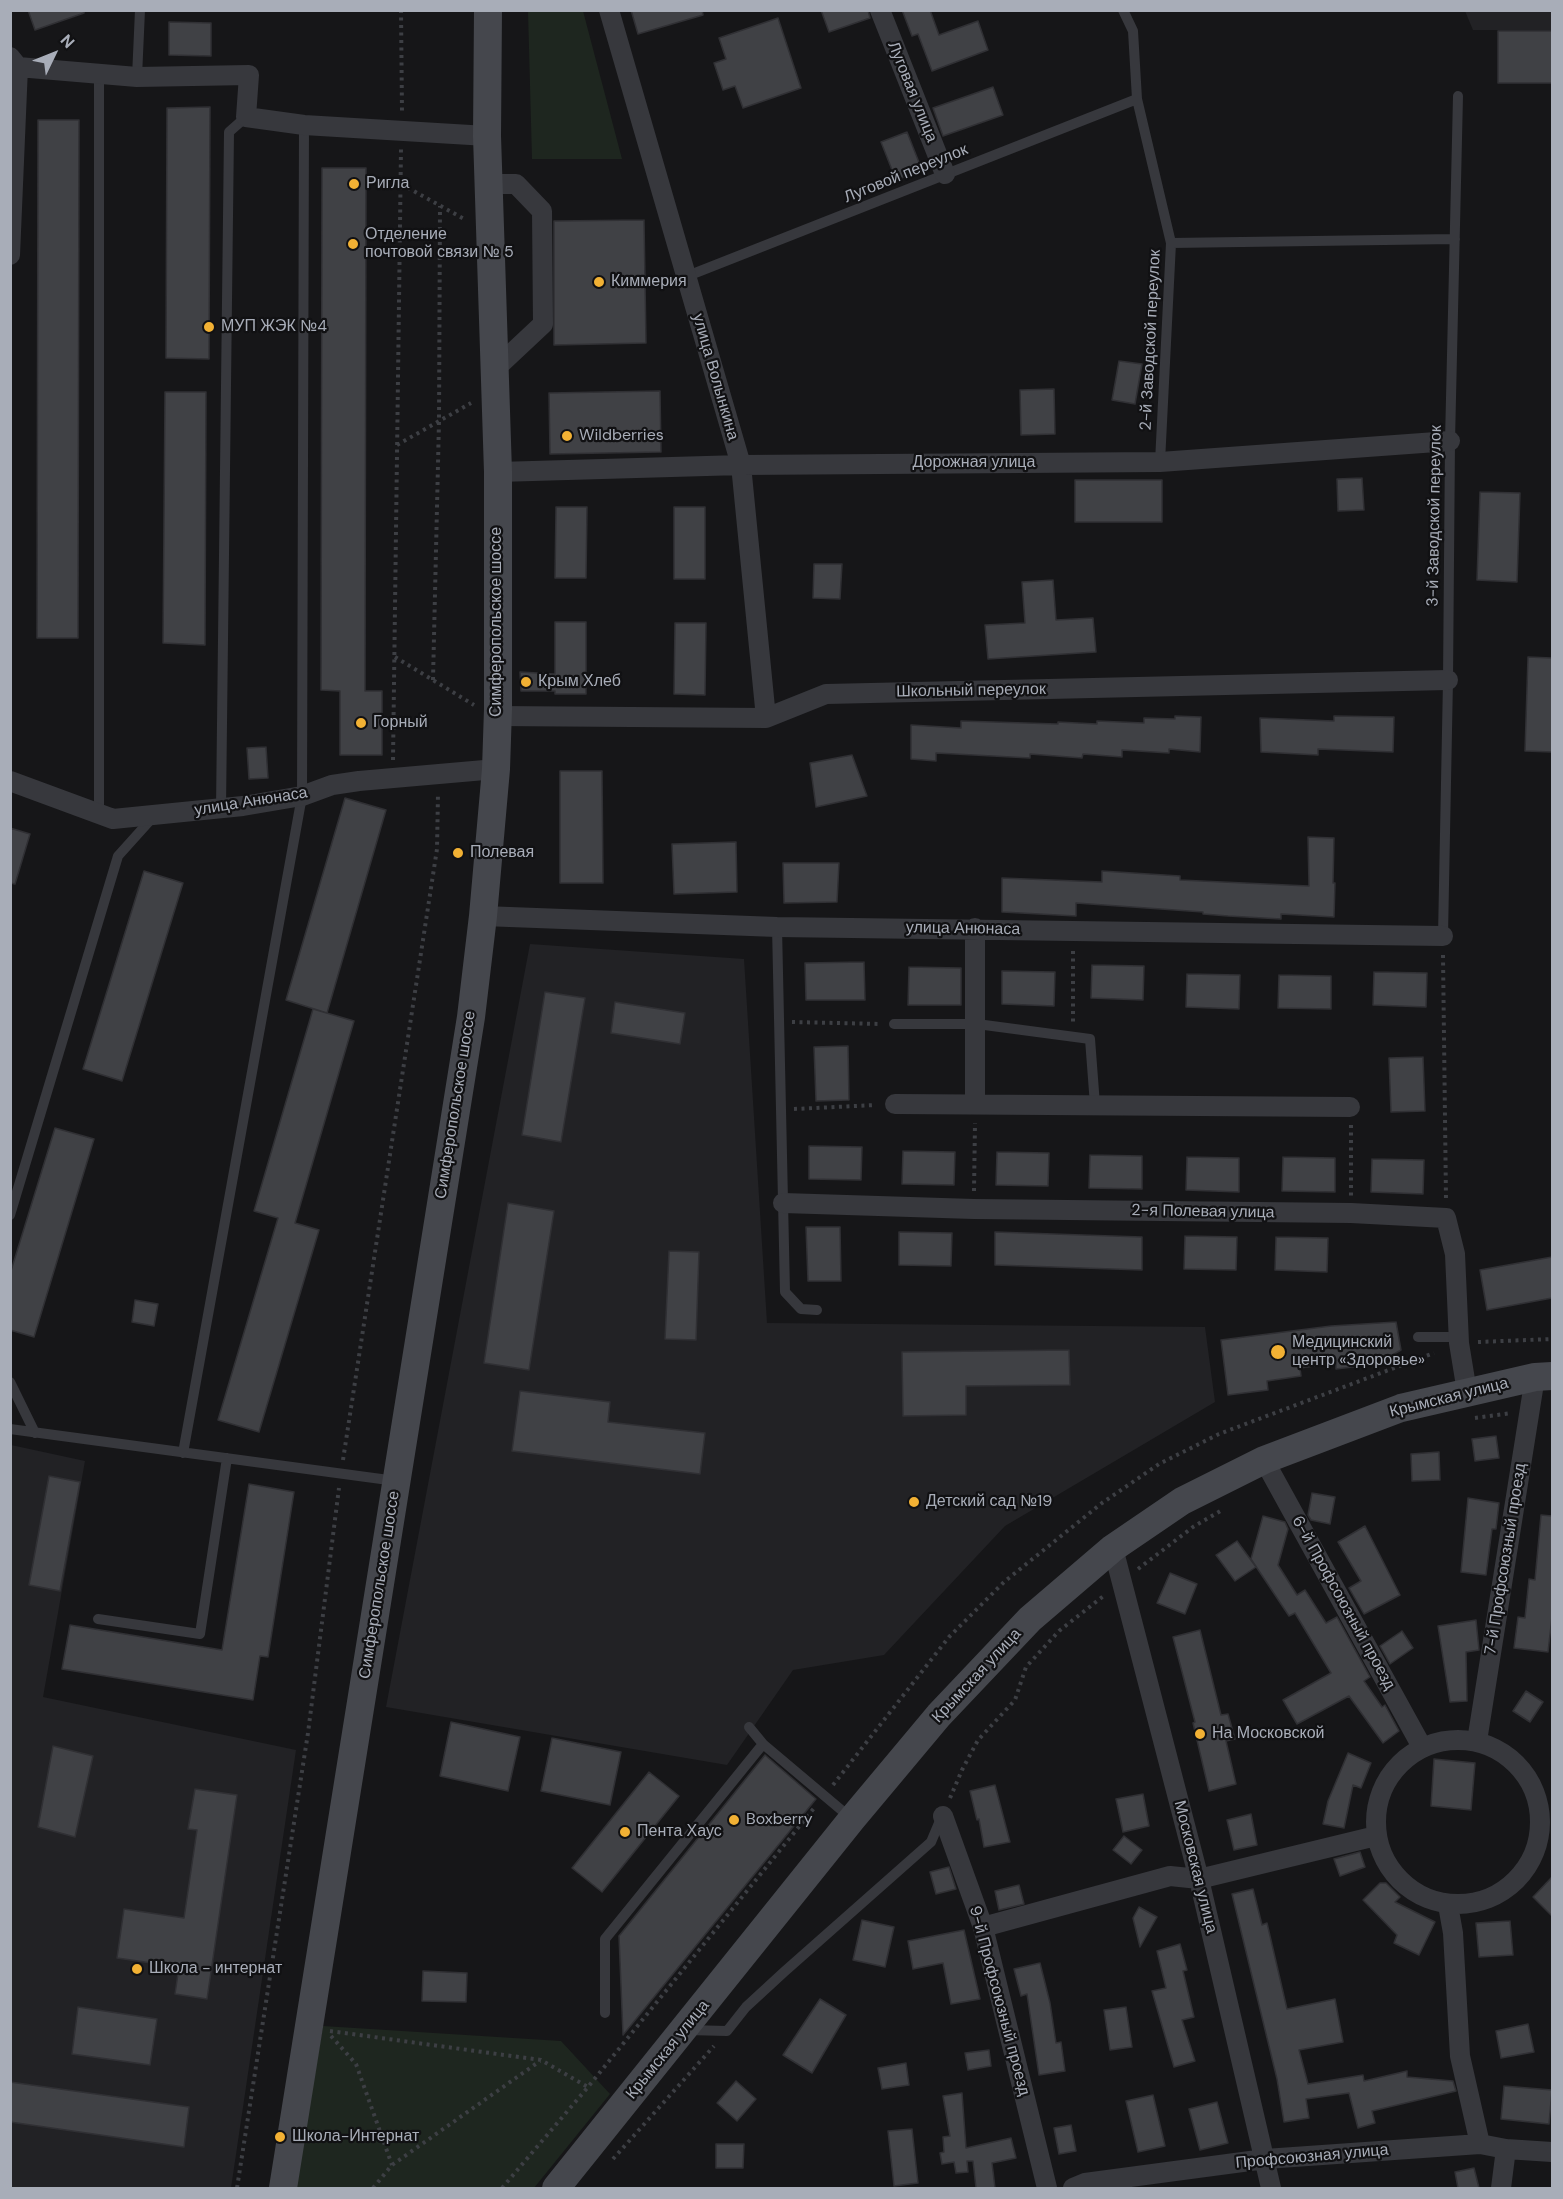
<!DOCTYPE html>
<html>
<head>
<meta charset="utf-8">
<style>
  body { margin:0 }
  #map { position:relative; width:1563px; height:2199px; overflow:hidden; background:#161618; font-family:"DM Sans",sans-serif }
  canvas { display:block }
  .frame { position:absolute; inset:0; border:12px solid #a8adb8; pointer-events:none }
  .north { position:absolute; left:24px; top:24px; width:60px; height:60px; -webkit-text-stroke:4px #111113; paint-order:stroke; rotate:47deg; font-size:16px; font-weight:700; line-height:24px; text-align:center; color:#a8adb8 }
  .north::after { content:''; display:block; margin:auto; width:21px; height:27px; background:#a8adb8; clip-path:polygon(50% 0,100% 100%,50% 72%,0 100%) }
</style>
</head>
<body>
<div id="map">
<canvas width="1563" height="2199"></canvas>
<div class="frame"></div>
<div class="north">N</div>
</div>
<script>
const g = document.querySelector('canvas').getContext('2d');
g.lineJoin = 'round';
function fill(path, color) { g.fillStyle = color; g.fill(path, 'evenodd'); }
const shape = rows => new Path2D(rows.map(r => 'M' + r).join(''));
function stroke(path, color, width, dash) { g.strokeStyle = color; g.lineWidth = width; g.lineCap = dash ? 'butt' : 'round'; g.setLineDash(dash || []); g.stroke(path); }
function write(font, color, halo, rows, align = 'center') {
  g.font = font + ' "DM Sans",sans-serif'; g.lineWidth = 4.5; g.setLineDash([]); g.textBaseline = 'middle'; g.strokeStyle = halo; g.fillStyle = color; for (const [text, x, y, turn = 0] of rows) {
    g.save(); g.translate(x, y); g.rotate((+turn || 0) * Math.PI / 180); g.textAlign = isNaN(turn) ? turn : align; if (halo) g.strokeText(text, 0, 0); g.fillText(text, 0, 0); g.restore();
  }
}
fill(shape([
  [1465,11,1552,11,1552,30,1473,30],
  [530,944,744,959,767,1323,1205,1327,1215,1402,1005,1526,884,1655,793,1670,727,1765,386,1707],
  [11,1445,85,1461,43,1697,296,1750,231,2188,11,2188]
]), '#222225');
fill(shape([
  [528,11,583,11,622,159,532,159],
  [323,2026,561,2041,610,2094,534,2188,295,2188]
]), '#1e261f');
const building = shape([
  [28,10,84,10,84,13,35,30,28,10],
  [631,10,702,10,703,15,638,34,631,10],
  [821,10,868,10,870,18,829,32,821,10],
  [902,10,930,10,939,35,978,21,988,50,932,71,918,34,912,36,902,10],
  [778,18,801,88,743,108,735,86,723,90,714,63,726,59,719,38,778,18],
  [169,22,211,23,211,56,169,55,169,22],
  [1498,31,1552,31,1552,83,1498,83,1498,31],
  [993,87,1003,115,943,136,933,108,993,87],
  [210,107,209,359,166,358,167,108,210,107],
  [38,120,79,120,78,638,37,638,38,120],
  [907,132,922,170,896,180,881,142,907,132],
  [322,168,366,168,365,691,382,691,382,755,340,755,340,691,321,690,322,168],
  [644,220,646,343,554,345,554,221,644,220],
  [1119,361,1142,364,1135,404,1112,400,1119,361],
  [1054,389,1055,434,1021,435,1020,390,1054,389],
  [660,391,661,452,550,454,549,393,660,391],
  [165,392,206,392,205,645,163,643,165,392],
  [1362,478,1364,510,1338,511,1337,479,1362,478],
  [1075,480,1162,480,1162,522,1075,522,1075,480],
  [1480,492,1520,493,1517,582,1477,580,1480,492],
  [556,507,587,507,586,578,555,578,556,507],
  [674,507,705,507,705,579,674,579,674,507],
  [814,564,842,564,840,599,813,598,814,564],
  [1053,580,1056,620,1093,618,1096,652,988,659,985,625,1025,623,1022,582,1053,580],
  [555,622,586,622,586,694,555,694,555,691,521,691,520,672,555,674,555,622],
  [675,623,706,623,705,695,674,694,675,623],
  [1528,657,1552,658,1552,752,1525,751,1528,657],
  [1175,716,1201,717,1200,752,1169,749,1169,753,1122,750,1122,757,1083,754,1082,758,1030,754,1030,758,936,753,936,761,911,759,911,725,961,728,961,721,1058,724,1058,722,1097,724,1097,721,1144,723,1144,718,1175,719,1175,716],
  [1334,716,1394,717,1393,752,1318,749,1318,755,1261,752,1260,718,1334,721,1334,716],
  [266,747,268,778,249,779,247,748,266,747],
  [852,755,867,796,816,807,810,763,852,755],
  [560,771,602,771,603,883,560,883,560,771],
  [345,798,386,810,327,1013,286,1000,345,798],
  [10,828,30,834,15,884,10,883,10,828],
  [1308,837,1334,838,1333,883,1335,883,1334,917,1281,914,1281,919,1228,916,1203,914,1203,912,1076,903,1076,916,1002,912,1002,878,1102,882,1102,871,1180,876,1180,880,1309,886,1308,837],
  [736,842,737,892,674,894,672,844,736,842],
  [783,863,839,863,837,902,784,903,783,863],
  [144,871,183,883,122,1081,83,1069,144,871],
  [864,962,865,1000,806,1000,805,963,864,962],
  [1092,965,1144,966,1143,1000,1091,998,1092,965],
  [909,967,961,968,961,1005,908,1005,909,967],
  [1002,971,1055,972,1054,1006,1002,1004,1002,971],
  [1374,972,1427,973,1426,1007,1373,1005,1374,972],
  [1187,974,1240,975,1239,1009,1186,1007,1187,974],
  [1279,975,1331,976,1331,1009,1278,1008,1279,975],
  [545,992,585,998,561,1142,522,1135,545,992],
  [615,1002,685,1013,680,1044,611,1033,615,1002],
  [313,1009,354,1021,295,1223,319,1230,259,1432,218,1420,278,1218,254,1211,313,1009],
  [848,1046,849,1100,816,1101,814,1047,848,1046],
  [1423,1057,1425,1111,1391,1112,1389,1058,1423,1057],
  [55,1128,94,1139,34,1337,10,1330,10,1274,55,1128],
  [809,1146,862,1147,861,1180,809,1179,809,1146],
  [903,1151,955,1152,954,1185,902,1184,903,1151],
  [997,1152,1049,1153,1048,1186,996,1185,997,1152],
  [1090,1155,1142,1156,1142,1189,1089,1188,1090,1155],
  [1187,1157,1239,1158,1239,1192,1186,1190,1187,1157],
  [1283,1157,1335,1158,1335,1192,1282,1191,1283,1157],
  [1372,1159,1424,1160,1423,1194,1371,1192,1372,1159],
  [508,1203,554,1211,529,1370,484,1363,508,1203],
  [806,1227,840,1227,841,1281,808,1281,806,1227],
  [899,1232,952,1233,951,1266,899,1265,899,1232],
  [995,1232,1142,1237,1142,1270,995,1265,995,1232],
  [1185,1236,1237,1237,1236,1270,1184,1269,1185,1236],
  [1276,1237,1328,1238,1327,1272,1275,1270,1276,1237],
  [669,1251,699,1252,696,1340,665,1339,669,1251],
  [1552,1257,1552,1298,1487,1310,1480,1270,1552,1257],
  [135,1300,158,1304,154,1326,132,1322,135,1300],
  [1396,1322,1401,1350,1377,1364,1336,1369,1336,1363,1300,1368,1301,1376,1267,1381,1268,1390,1228,1395,1221,1340,1331,1326,1396,1322],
  [1069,1350,1070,1385,966,1386,966,1415,903,1416,902,1352,1069,1350],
  [520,1391,610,1402,608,1422,705,1433,700,1474,512,1451,520,1391],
  [1496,1436,1499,1458,1475,1461,1472,1439,1496,1436],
  [1439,1452,1440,1480,1412,1481,1411,1454,1439,1452],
  [49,1476,80,1482,60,1591,29,1585,49,1476],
  [249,1484,294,1492,268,1657,260,1656,253,1700,62,1669,70,1625,222,1650,249,1484],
  [1312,1493,1335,1497,1330,1524,1311,1520,1308,1515,1312,1493],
  [1468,1498,1499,1503,1496,1529,1492,1529,1486,1575,1461,1572,1468,1498],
  [1541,1515,1552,1516,1552,1617,1548,1652,1514,1648,1518,1617,1525,1618,1529,1579,1535,1580,1541,1515],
  [1263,1516,1285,1522,1288,1529,1278,1565,1297,1595,1305,1590,1326,1623,1337,1617,1370,1677,1364,1681,1382,1707,1385,1705,1399,1731,1383,1743,1349,1696,1297,1724,1283,1700,1331,1673,1295,1613,1289,1616,1251,1559,1263,1516],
  [1365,1526,1400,1595,1364,1614,1349,1588,1361,1581,1338,1542,1365,1526],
  [1237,1541,1256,1567,1235,1581,1216,1555,1237,1541],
  [1170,1573,1197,1584,1185,1614,1157,1603,1170,1573],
  [1476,1620,1479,1650,1466,1652,1467,1701,1450,1702,1438,1626,1476,1620],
  [1200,1630,1221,1715,1228,1714,1235,1739,1226,1741,1236,1784,1209,1791,1193,1723,1195,1722,1173,1637,1200,1630],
  [1402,1631,1413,1648,1390,1664,1380,1646,1402,1631],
  [1526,1691,1543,1702,1530,1722,1513,1711,1526,1691],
  [451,1722,520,1737,508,1791,440,1776,451,1722],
  [552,1738,621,1752,610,1805,541,1791,552,1738],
  [53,1746,93,1756,75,1837,38,1827,53,1746],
  [1348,1753,1371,1763,1361,1788,1353,1785,1344,1828,1323,1824,1328,1801,1348,1753],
  [765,1755,816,1799,623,2035,619,1936,765,1755],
  [1434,1759,1475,1763,1471,1810,1431,1806,1434,1759],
  [649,1772,679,1796,602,1892,572,1868,649,1772],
  [995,1785,1010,1842,984,1847,979,1819,977,1820,970,1791,995,1785],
  [195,1789,237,1795,207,1999,175,1994,179,1967,117,1958,124,1909,184,1918,197,1830,188,1829,195,1789],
  [1143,1794,1149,1826,1123,1832,1116,1799,1143,1794],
  [1251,1814,1257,1845,1234,1850,1227,1820,1251,1814],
  [1124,1836,1142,1850,1131,1864,1113,1850,1124,1836],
  [1360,1852,1365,1867,1340,1876,1334,1859,1360,1852],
  [949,1867,956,1889,936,1894,930,1872,949,1867],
  [1552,1877,1552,1916,1533,1897,1552,1877],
  [1380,1883,1386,1883,1400,1897,1395,1902,1435,1922,1419,1955,1394,1943,1397,1935,1363,1900,1380,1883],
  [1019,1885,1024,1904,999,1910,995,1891,1019,1885],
  [1253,1889,1262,1925,1267,1923,1287,2009,1335,1999,1343,2042,1299,2050,1308,2084,1363,2075,1364,2081,1407,2071,1407,2077,1453,2081,1456,2091,1372,2111,1375,2123,1358,2128,1349,2093,1306,2099,1309,2118,1284,2122,1277,2079,1232,1894,1253,1889],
  [1139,1907,1157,1917,1140,1947,1133,1918,1139,1907],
  [862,1920,894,1927,885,1967,853,1960,862,1920],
  [1510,1921,1513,1955,1479,1957,1476,1923,1510,1921],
  [964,1930,980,1999,951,2004,943,1963,913,1969,908,1941,964,1930],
  [1180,1944,1187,1970,1183,1971,1194,2017,1182,2020,1195,2061,1174,2067,1152,1991,1166,1988,1157,1951,1180,1944],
  [1040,1963,1050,2003,1056,2043,1061,2042,1065,2071,1039,2075,1027,1994,1021,1996,1014,1969,1040,1963],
  [423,1971,467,1973,466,2002,422,2001,423,1971],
  [820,1999,846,2015,812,2073,783,2055,820,1999],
  [78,2007,157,2019,150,2065,72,2054,78,2007],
  [1126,2007,1132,2047,1110,2050,1104,2010,1126,2007],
  [1528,2024,1534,2052,1501,2058,1496,2031,1528,2024],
  [989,2050,991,2066,968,2070,965,2053,989,2050],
  [906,2063,909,2085,882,2089,878,2068,906,2063],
  [736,2081,756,2099,737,2121,717,2103,736,2081],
  [10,2082,189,2107,184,2147,10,2122,10,2082],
  [1504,2086,1552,2090,1549,2124,1501,2119,1504,2086],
  [962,2093,966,2148,1011,2138,1016,2158,992,2163,995,2188,976,2188,973,2161,967,2161,968,2172,956,2173,954,2162,942,2164,940,2153,944,2152,943,2137,950,2136,943,2096,962,2093],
  [1153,2095,1165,2146,1138,2152,1126,2101,1153,2095],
  [1217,2102,1228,2143,1200,2150,1189,2109,1217,2102],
  [1071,2125,1076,2151,1059,2154,1054,2128,1071,2125],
  [912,2129,918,2183,894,2186,888,2131,912,2129],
  [716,2144,744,2144,743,2168,716,2168,716,2144],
  [1474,2168,1479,2188,1458,2188,1455,2172,1474,2168]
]);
fill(building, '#404145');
stroke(building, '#303034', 1.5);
stroke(shape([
  [401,10,402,112],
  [401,184,466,220],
  [397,445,471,403],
  [395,657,474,705],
  [433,680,439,421,440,206],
  [393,760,401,149],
  [1073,951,1073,1024],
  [1443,955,1446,1200],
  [792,1022,881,1024],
  [794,1109,876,1105],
  [1351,1125,1351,1196],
  [974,1191,975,1123],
  [1478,1342,1552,1339],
  [1475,1418,1512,1413],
  [343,1460,437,849,438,794],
  [1138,1569,1193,1527,1222,1510],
  [833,1785,949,1637,1004,1582,1102,1503,1159,1464,1219,1434,1434,1353],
  [950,1798,962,1770,978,1740,1015,1700,1026,1667,1059,1631,1106,1594],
  [330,2031,541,2060,588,2087],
  [331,2036,356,2064,392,2165],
  [613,2159,714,2046],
  [237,2188,308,1733,339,1488],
  [373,2188,392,2165,540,2061],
  [502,2188,588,2087,815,1807]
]), '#3d3f44', 4, [3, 4.5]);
stroke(shape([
  [1123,10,1133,31,1137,99,1171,243,1160,462],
  [99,74,99,814],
  [137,77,140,10],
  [1171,243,1455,239],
  [685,277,1137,99],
  [221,808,229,132,246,117],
  [777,927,785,1292,801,1309,817,1310],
  [1443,936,1448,680,1450,441,1458,96],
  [894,1024,977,1024,1090,1039,1095,1105],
  [10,1215,118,856,154,816],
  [1418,1337,1460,1337],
  [10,1382,35,1433],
  [10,1429,396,1481],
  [183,1453,302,796,304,125],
  [98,1619,200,1634,227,1458],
  [749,1727,763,1744],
  [605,2013,605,1939,763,1744,852,1819],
  [687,2030,727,2031,746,2007,784,1972,931,1842,942,1816]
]), '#37383d', 10);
stroke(shape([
  [609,10,741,465,766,718],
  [880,10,945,174],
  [10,57,18,67,10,255],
  [18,67,137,77,249,75,246,117,304,125,487,136],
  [489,184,516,184,542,211,543,324,495,369],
  [498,472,741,465,1160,462,1450,441],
  [497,716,766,718,826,694,1448,680],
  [10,781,113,819,243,806,302,796,332,785,359,781,496,769],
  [483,916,777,927,1443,936],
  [895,1104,1350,1107],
  [975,1104,975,928],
  [783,1203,974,1209,1351,1213,1446,1218,1455,1254,1459,1343,1467,1392],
  [1264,1460,1422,1747],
  [1113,1548,1199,1879,1271,2188],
  '1376 1822a82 82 0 1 1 164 0a82 82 0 1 1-164 0Z',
  [1477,1741,1535,1377],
  [943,1816,983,1927,1047,2188],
  [1448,1905,1453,1933,1460,2056,1480,2144],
  [983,1927,1170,1876,1199,1879,1376,1836],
  [1073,2188,1085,2183,1265,2159,1480,2144,1506,2149,1552,2152],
  [1501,2188,1506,2149]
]), '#37383d', 20);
stroke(shape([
  [283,2188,471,1017,483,916,496,769,498,709,498,472,487,136,488,10],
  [556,2188,852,1819,939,1715,1030,1619,1113,1548,1182,1501,1264,1460,1401,1408,1535,1377,1552,1376]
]), '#45474d', 28);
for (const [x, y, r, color] of [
  [354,184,6,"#f2b134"],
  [353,244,6,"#f2b134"],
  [599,282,6,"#f2b134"],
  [209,327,6,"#f2b134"],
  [567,436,6,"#f2b134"],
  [526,682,6,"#f2b134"],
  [361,723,6,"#f2b134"],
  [458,853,6,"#f2b134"],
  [1278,1352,8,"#f2b134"],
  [914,1502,6,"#f2b134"],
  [1200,1734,6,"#f2b134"],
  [734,1820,6,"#f2b134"],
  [625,1832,6,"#f2b134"],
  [137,1969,6,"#f2b134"],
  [280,2137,6,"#f2b134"]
]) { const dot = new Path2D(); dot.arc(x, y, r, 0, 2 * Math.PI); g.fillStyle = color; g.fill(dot); stroke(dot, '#111113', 2); }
write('16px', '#a8adb8', '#111113', [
  ["Луговая улица",912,92,68],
  ["Луговой переулок",906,174,-22],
  ["2-й Заводской переулок",1151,340,-87],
  ["улица Волынкина",715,377,74],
  ["Дорожная улица",974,463],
  ["3-й Заводской переулок",1435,516,-89],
  ["Симферопольское шоссе",497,622,-90],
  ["Школьный переулок",971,691,-1],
  ["улица Анюнаса",251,802,-9],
  ["улица Анюнаса",963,929,1],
  ["Симферопольское шоссе",456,1105,-81],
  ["2-я Полевая улица",1203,1212,1],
  ["Крымская улица",1449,1398,-14],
  ["7-й Профсоюзный проезд",1506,1559,-81],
  ["Симферопольское шоссе",380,1585,-81],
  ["6-й Профсоюзный проезд",1343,1603,61],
  ["Крымская улица",977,1676,-47],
  ["Московская улица",1195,1867,76],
  ["9-й Профсоюзный проезд",999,2001,75],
  ["Крымская улица",668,2050,-51],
  ["Профсоюзная улица",1312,2157,-5]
]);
write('16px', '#a8adb8', '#111113', [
  ["Ригла",366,184],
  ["Отделение",365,235],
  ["почтовой связи № 5",365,253],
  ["Киммерия",611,282],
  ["МУП ЖЭК №4",221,327],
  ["Wildberries",579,436],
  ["Крым Хлеб",538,682],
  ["Горный",373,723],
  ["Полевая",470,853],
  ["Медицинский",1292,1343],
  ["центр «Здоровье»",1292,1361],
  ["Детский сад №19",926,1502],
  ["На Московской",1212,1734],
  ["Boxberry",746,1820],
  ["Пента Хаус",637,1832],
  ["Школа - интернат",149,1969],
  ["Школа-Интернат",292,2137]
], 'left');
</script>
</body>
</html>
